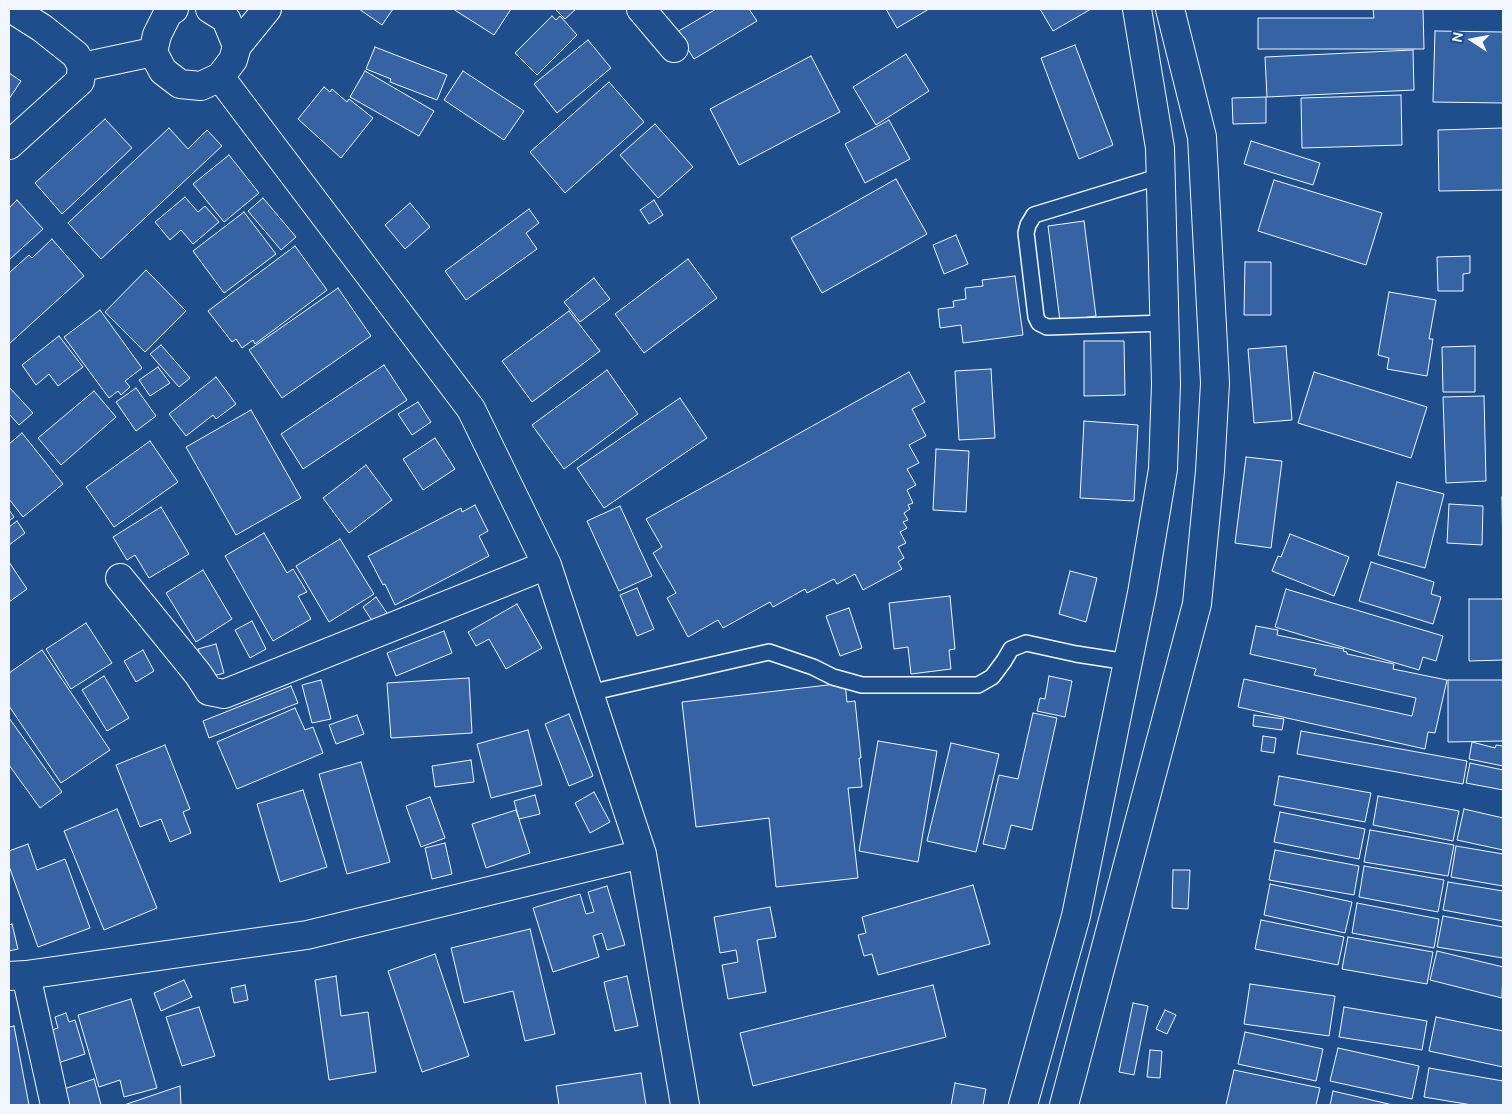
<!DOCTYPE html>
<html>
<head>
<meta charset="utf-8">
<style>
  body { margin:0 }
  #map { position:relative; width:1512px; height:1114px; overflow:hidden; background:#1f4e8c; font-family:Ubuntu,sans-serif }
  canvas { display:block }
  .frame { position:absolute; inset:0; border:10px solid #f2f6ff; pointer-events:none }
  .north { position:absolute; left:1447px; top:15px; width:50px; height:50px; -webkit-text-stroke:4px #1f4e8c; paint-order:stroke; rotate:281deg; font-size:14px; font-weight:700; line-height:20px; text-align:center; color:#f2f6ff }
  .north::after { content:''; display:block; margin:auto; width:18px; height:22px; background:#f2f6ff; clip-path:polygon(50% 0,100% 100%,50% 72%,0 100%) }
</style>
</head>
<body>
<div id="map">
<canvas width="1512" height="1114"></canvas>
<div class="frame"></div>
<div class="north">N</div>
</div>
<script>
const g = document.querySelector('canvas').getContext('2d');
g.lineJoin = 'round';
function fill(path, color) { g.fillStyle = color; g.fill(path, 'evenodd'); }
const shape = rows => new Path2D(rows.map(r => 'M' + r).join(''));
function stroke(path, color, width, dash) { g.strokeStyle = color; g.lineWidth = width; g.lineCap = dash ? 'butt' : 'round'; g.setLineDash(dash || []); g.stroke(path); }
const building = shape([
  [359,9,393,9,382,25,359,9],
  [453,9,511,9,494,35,453,9],
  [555,9,576,9,565,19,555,9],
  [716,9,749,9,757,21,694,59,677,32,716,9],
  [886,9,929,9,897,28,886,9],
  [1040,9,1091,9,1053,31,1040,9],
  [1373,9,1423,9,1424,49,1258,49,1258,18,1374,18,1373,9],
  [552,16,556,20,560,16,577,35,537,75,515,53,552,16],
  [1435,31,1503,32,1503,103,1433,102,1435,31],
  [588,40,611,68,557,113,534,84,588,40],
  [1075,45,1113,145,1079,159,1041,58,1075,45],
  [375,47,447,75,437,100,390,82,391,79,366,69,375,47],
  [1413,50,1414,90,1267,97,1265,57,1413,50],
  [906,54,929,91,876,125,853,87,906,54],
  [811,56,840,112,739,165,710,109,811,56],
  [365,71,434,111,419,136,350,97,365,71],
  [463,71,524,111,504,140,444,100,463,71],
  [9,73,21,81,9,99,9,73],
  [609,82,644,122,565,193,530,152,609,82],
  [324,87,330,92,332,89,347,102,349,99,373,118,341,158,298,119,324,87],
  [1401,95,1402,145,1302,148,1301,98,1401,95],
  [1266,97,1266,123,1233,124,1232,98,1266,97],
  [105,119,132,148,62,214,35,183,105,119],
  [889,120,910,159,865,183,845,144,889,120],
  [655,124,693,167,658,198,620,155,655,124],
  [169,128,188,149,207,130,222,146,101,259,68,223,169,128],
  [1503,128,1503,190,1439,191,1438,130,1503,128],
  [1251,141,1320,163,1313,185,1244,164,1251,141],
  [229,155,259,193,224,222,193,184,229,155],
  [896,179,927,234,822,293,791,238,896,179],
  [1274,180,1382,213,1366,265,1258,231,1274,180],
  [185,197,198,212,205,206,219,222,193,244,181,230,170,240,155,222,185,197],
  [263,198,296,237,281,250,248,211,263,198],
  [17,200,43,229,9,260,9,208,17,200],
  [654,200,663,215,649,224,640,210,654,200],
  [410,203,430,227,405,249,385,225,410,203],
  [529,209,539,223,526,233,537,249,466,300,445,271,529,209],
  [244,212,276,254,224,293,193,251,244,212],
  [1084,221,1096,316,1060,321,1048,226,1084,221],
  [956,235,968,264,944,274,933,245,956,235],
  [52,239,84,276,9,344,9,273,29,255,32,258,52,239],
  [295,246,327,290,255,344,253,340,242,348,236,339,232,342,208,311,295,246],
  [1470,256,1470,273,1463,274,1463,291,1438,291,1437,257,1470,256],
  [688,259,717,298,644,353,615,314,688,259],
  [1245,262,1271,262,1271,315,1244,315,1245,262],
  [146,270,186,311,145,352,105,312,146,270],
  [1015,276,1023,335,963,343,961,325,940,328,938,309,954,307,953,301,966,299,965,288,983,286,982,280,1015,276],
  [594,278,610,299,580,322,564,302,594,278],
  [338,288,371,336,282,398,249,350,338,288],
  [1389,292,1436,300,1429,339,1433,339,1427,376,1387,369,1389,358,1378,355,1389,292],
  [100,310,142,368,125,381,130,387,121,395,118,391,109,398,64,337,100,310],
  [569,311,600,351,532,402,502,361,569,311],
  [59,336,83,367,58,386,49,374,36,385,22,365,59,336],
  [1084,341,1124,341,1125,395,1084,396,1084,341],
  [161,345,190,378,179,387,150,354,161,345],
  [1286,346,1292,420,1254,423,1248,349,1286,346],
  [1475,346,1475,392,1443,392,1442,347,1475,346],
  [384,365,407,400,303,469,281,434,384,365],
  [158,367,170,383,150,396,139,380,158,367],
  [991,369,995,438,959,440,955,371,991,369],
  [607,370,638,414,564,469,532,425,607,370],
  [909,372,925,402,912,409,926,436,909,445,919,463,907,469,916,485,907,490,913,503,908,505,910,509,904,513,908,520,903,522,907,528,900,532,906,543,898,547,904,558,898,562,902,569,863,590,855,574,837,584,834,579,807,593,805,589,773,607,770,602,723,628,718,620,688,637,667,598,676,593,653,553,662,547,646,519,909,372],
  [1314,372,1427,407,1411,458,1298,423,1314,372],
  [216,377,236,404,216,419,213,415,186,436,169,414,216,377],
  [9,387,33,413,19,425,9,414,9,387],
  [136,388,156,416,136,431,116,402,136,388],
  [94,391,116,417,61,465,38,438,94,391],
  [1484,396,1486,481,1446,483,1443,397,1484,396],
  [680,398,707,438,604,508,577,468,680,398],
  [418,402,431,422,412,435,398,414,418,402],
  [251,410,301,498,236,535,186,447,251,410],
  [1084,421,1138,425,1134,501,1080,498,1084,421],
  [22,433,63,484,23,517,9,499,9,444,22,433],
  [435,438,455,469,423,490,403,459,435,438],
  [150,441,178,482,114,527,86,487,150,441],
  [936,449,969,451,966,512,933,510,936,449],
  [1246,457,1282,461,1271,548,1235,543,1246,457],
  [366,465,392,500,349,533,323,498,366,465],
  [1397,482,1444,494,1425,568,1378,555,1397,482],
  [1502,497,1503,497,1503,562,1502,497],
  [1449,504,1483,506,1482,545,1447,543,1449,504],
  [475,505,488,531,479,536,489,556,395,605,385,584,383,585,368,556,461,508,462,512,475,505],
  [620,506,652,576,619,591,587,521,620,506],
  [161,507,189,554,149,578,135,555,127,560,113,537,161,507],
  [9,510,14,517,9,521,9,510],
  [17,521,25,533,9,545,9,527,17,521],
  [264,533,287,573,293,569,307,592,298,596,311,619,273,641,225,556,264,533],
  [1290,534,1349,557,1334,596,1272,571,1278,556,1281,557,1290,534],
  [340,539,374,594,329,622,296,566,340,539],
  [9,562,27,589,9,602,9,562],
  [1371,562,1434,582,1431,594,1441,597,1433,624,1359,601,1371,562],
  [203,570,232,619,196,642,166,593,203,570],
  [1070,571,1097,578,1086,622,1059,614,1070,571],
  [637,588,654,629,637,636,620,595,637,588],
  [1286,589,1443,636,1436,661,1423,657,1419,670,1275,627,1286,589],
  [950,596,955,649,949,650,951,669,911,674,908,647,894,649,889,603,950,596],
  [376,597,389,616,375,625,363,607,376,597],
  [1469,599,1503,599,1503,660,1469,661,1469,599],
  [517,604,542,648,506,669,489,639,476,646,468,632,517,604],
  [849,608,862,648,840,656,826,616,849,608],
  [252,621,266,649,250,658,235,630,252,621],
  [86,623,112,663,71,689,46,649,86,623],
  [1256,626,1278,630,1277,635,1344,649,1343,651,1347,652,1347,654,1394,664,1393,669,1447,680,1435,733,1428,732,1425,749,1238,707,1244,679,1412,716,1416,698,1314,675,1316,669,1250,654,1256,626],
  [444,631,452,653,396,676,387,653,444,631],
  [216,644,224,673,206,678,198,649,216,644],
  [42,650,110,750,61,783,9,706,9,673,42,650],
  [143,650,154,671,136,682,124,661,143,650],
  [104,676,129,718,107,731,82,690,104,676],
  [1049,676,1072,681,1065,717,1037,711,1040,698,1045,699,1049,676],
  [469,678,472,733,391,738,387,683,469,678],
  [321,680,331,719,312,723,302,685,321,680],
  [1448,680,1503,680,1503,741,1448,742,1448,680],
  [845,683,847,702,855,701,861,758,859,758,862,787,848,788,858,878,776,887,769,818,696,827,682,702,845,683],
  [291,686,298,703,209,738,203,721,291,686],
  [295,708,305,730,313,727,323,753,237,789,217,742,295,708],
  [1033,713,1057,718,1032,830,1011,825,1005,849,983,844,999,775,1018,779,1033,713],
  [569,714,593,776,569,786,545,724,569,714],
  [357,715,364,734,336,744,329,725,357,715],
  [1254,715,1284,719,1282,730,1253,726,1254,715],
  [9,718,62,792,40,808,9,765,9,718],
  [528,730,542,785,491,798,477,744,528,730],
  [1301,731,1467,761,1463,784,1297,754,1301,731],
  [1263,736,1276,738,1274,753,1261,751,1263,736],
  [878,741,937,751,918,862,859,851,878,741],
  [1472,742,1495,748,1496,745,1503,746,1503,766,1469,759,1472,742],
  [951,743,999,754,976,852,927,841,951,743],
  [165,745,190,809,183,812,191,833,170,842,161,819,140,827,116,765,165,745],
  [471,760,474,782,435,787,432,766,471,760],
  [361,762,390,862,347,874,319,774,361,762],
  [1470,763,1503,770,1503,790,1466,783,1470,763],
  [1279,776,1371,793,1365,822,1274,805,1279,776],
  [303,790,327,867,280,882,257,804,303,790],
  [594,792,610,822,590,833,575,803,594,792],
  [535,795,540,814,519,819,514,801,535,795],
  [1378,796,1459,811,1453,841,1373,825,1378,796],
  [430,797,445,838,421,847,406,806,430,797],
  [117,809,157,908,104,930,64,831,117,809],
  [1464,809,1503,818,1503,850,1457,840,1464,809],
  [516,810,530,853,486,868,472,824,516,810],
  [1280,812,1365,829,1359,859,1274,842,1280,812],
  [1370,830,1454,845,1448,876,1364,862,1370,830],
  [445,843,452,874,432,879,425,848,445,843],
  [28,844,37,870,65,859,90,928,38,947,9,866,9,851,28,844],
  [1456,846,1503,854,1503,886,1451,877,1456,846],
  [1275,850,1359,866,1354,895,1269,880,1275,850],
  [1364,866,1444,880,1438,912,1359,897,1364,866],
  [1173,870,1190,870,1188,909,1172,908,1173,870],
  [1448,882,1503,891,1503,921,1443,910,1448,882],
  [1270,884,1352,902,1345,933,1264,915,1270,884],
  [973,885,990,944,878,975,872,954,864,956,858,935,866,933,862,917,973,885],
  [607,886,625,945,607,950,602,933,593,936,599,957,553,972,533,908,580,894,586,914,594,912,588,892,607,886],
  [1357,903,1439,919,1434,948,1352,933,1357,903],
  [770,907,776,937,757,940,766,992,728,999,722,965,738,962,736,950,720,953,714,917,770,907],
  [1443,916,1503,927,1503,958,1437,947,1443,916],
  [1261,920,1344,937,1338,965,1255,949,1261,920],
  [12,924,18,949,9,951,9,925,12,924],
  [530,929,555,1034,525,1041,513,991,464,1003,451,948,530,929],
  [1348,937,1433,952,1427,984,1342,969,1348,937],
  [1437,951,1503,967,1502,998,1430,980,1437,951],
  [435,954,469,1056,422,1072,388,971,435,954],
  [336,976,341,1016,368,1012,376,1072,329,1080,315,980,336,976],
  [627,976,638,1026,615,1031,604,982,627,976],
  [184,980,192,997,161,1011,154,993,184,980],
  [1250,984,1335,996,1329,1036,1244,1024,1250,984],
  [245,985,248,1000,234,1003,231,988,245,985],
  [933,985,946,1037,753,1086,740,1033,933,985],
  [131,999,157,1088,124,1097,120,1080,99,1087,78,1015,131,999],
  [1133,1003,1148,1006,1134,1075,1119,1072,1133,1003],
  [199,1007,215,1056,182,1066,166,1017,199,1007],
  [1344,1007,1427,1021,1422,1050,1339,1037,1344,1007],
  [1165,1010,1176,1015,1167,1034,1156,1029,1165,1010],
  [66,1013,69,1022,75,1020,85,1054,58,1063,49,1031,58,1028,55,1017,66,1013],
  [1436,1017,1503,1031,1503,1067,1429,1051,1436,1017],
  [14,1026,29,1105,9,1105,9,1027,14,1026],
  [1245,1032,1323,1049,1316,1081,1238,1064,1245,1032],
  [1338,1048,1419,1066,1412,1099,1330,1081,1338,1048],
  [1150,1050,1162,1051,1160,1078,1147,1077,1150,1050],
  [1429,1068,1503,1081,1503,1105,1472,1105,1424,1097,1429,1068],
  [1234,1070,1320,1088,1316,1105,1226,1105,1234,1070],
  [641,1073,646,1105,559,1105,556,1086,641,1073],
  [94,1079,101,1105,65,1105,61,1090,94,1079],
  [955,1083,986,1089,983,1105,951,1105,955,1083],
  [180,1086,181,1105,124,1105,180,1086],
  [1333,1091,1393,1105,1330,1105,1333,1091]
]);
fill(building, '#3563a3');
stroke(building, '#f2f6ff', 1);
const service = shape([
  [1161,176,1034,215,1028,225,1026,233,1036,317,1039,323,1047,327,1165,323],
  [589,693,769,652,813,667,833,677,862,685,978,685,992,677,1004,661,1011,649,1026,643,1076,654,1128,662]
]);
const minor = shape([
  [174,9,168,13,157,35,153,52,163,71,180,84,201,86,220,77,233,60,237,46,226,19,210,9],
  [641,9,674,48],
  [82,67,153,52],
  [220,77,471,409,547,565,642,854,685,1105],
  [9,145,80,81,82,67,76,55,42,28,12,9],
  [120,578,198,674,209,691,224,694,547,565],
  [26,975,55,1105],
  [9,976,26,975,307,935,642,854]
]);
const tertiary = shape([
  [237,46,267,9],
  [1023,1105,1076,916,1142,593,1163,469,1166,384,1160,148,1137,9],
  [1064,1105,1197,604,1210,471,1215,383,1202,137,1170,9]
]);
stroke(service, '#f2f6ff', 18);
stroke(minor, '#f2f6ff', 30);
stroke(tertiary, '#f2f6ff', 30);
stroke(service, '#1f4e8c', 15);
stroke(minor, '#1f4e8c', 28);
stroke(tertiary, '#1f4e8c', 28);
</script>
</body>
</html>
